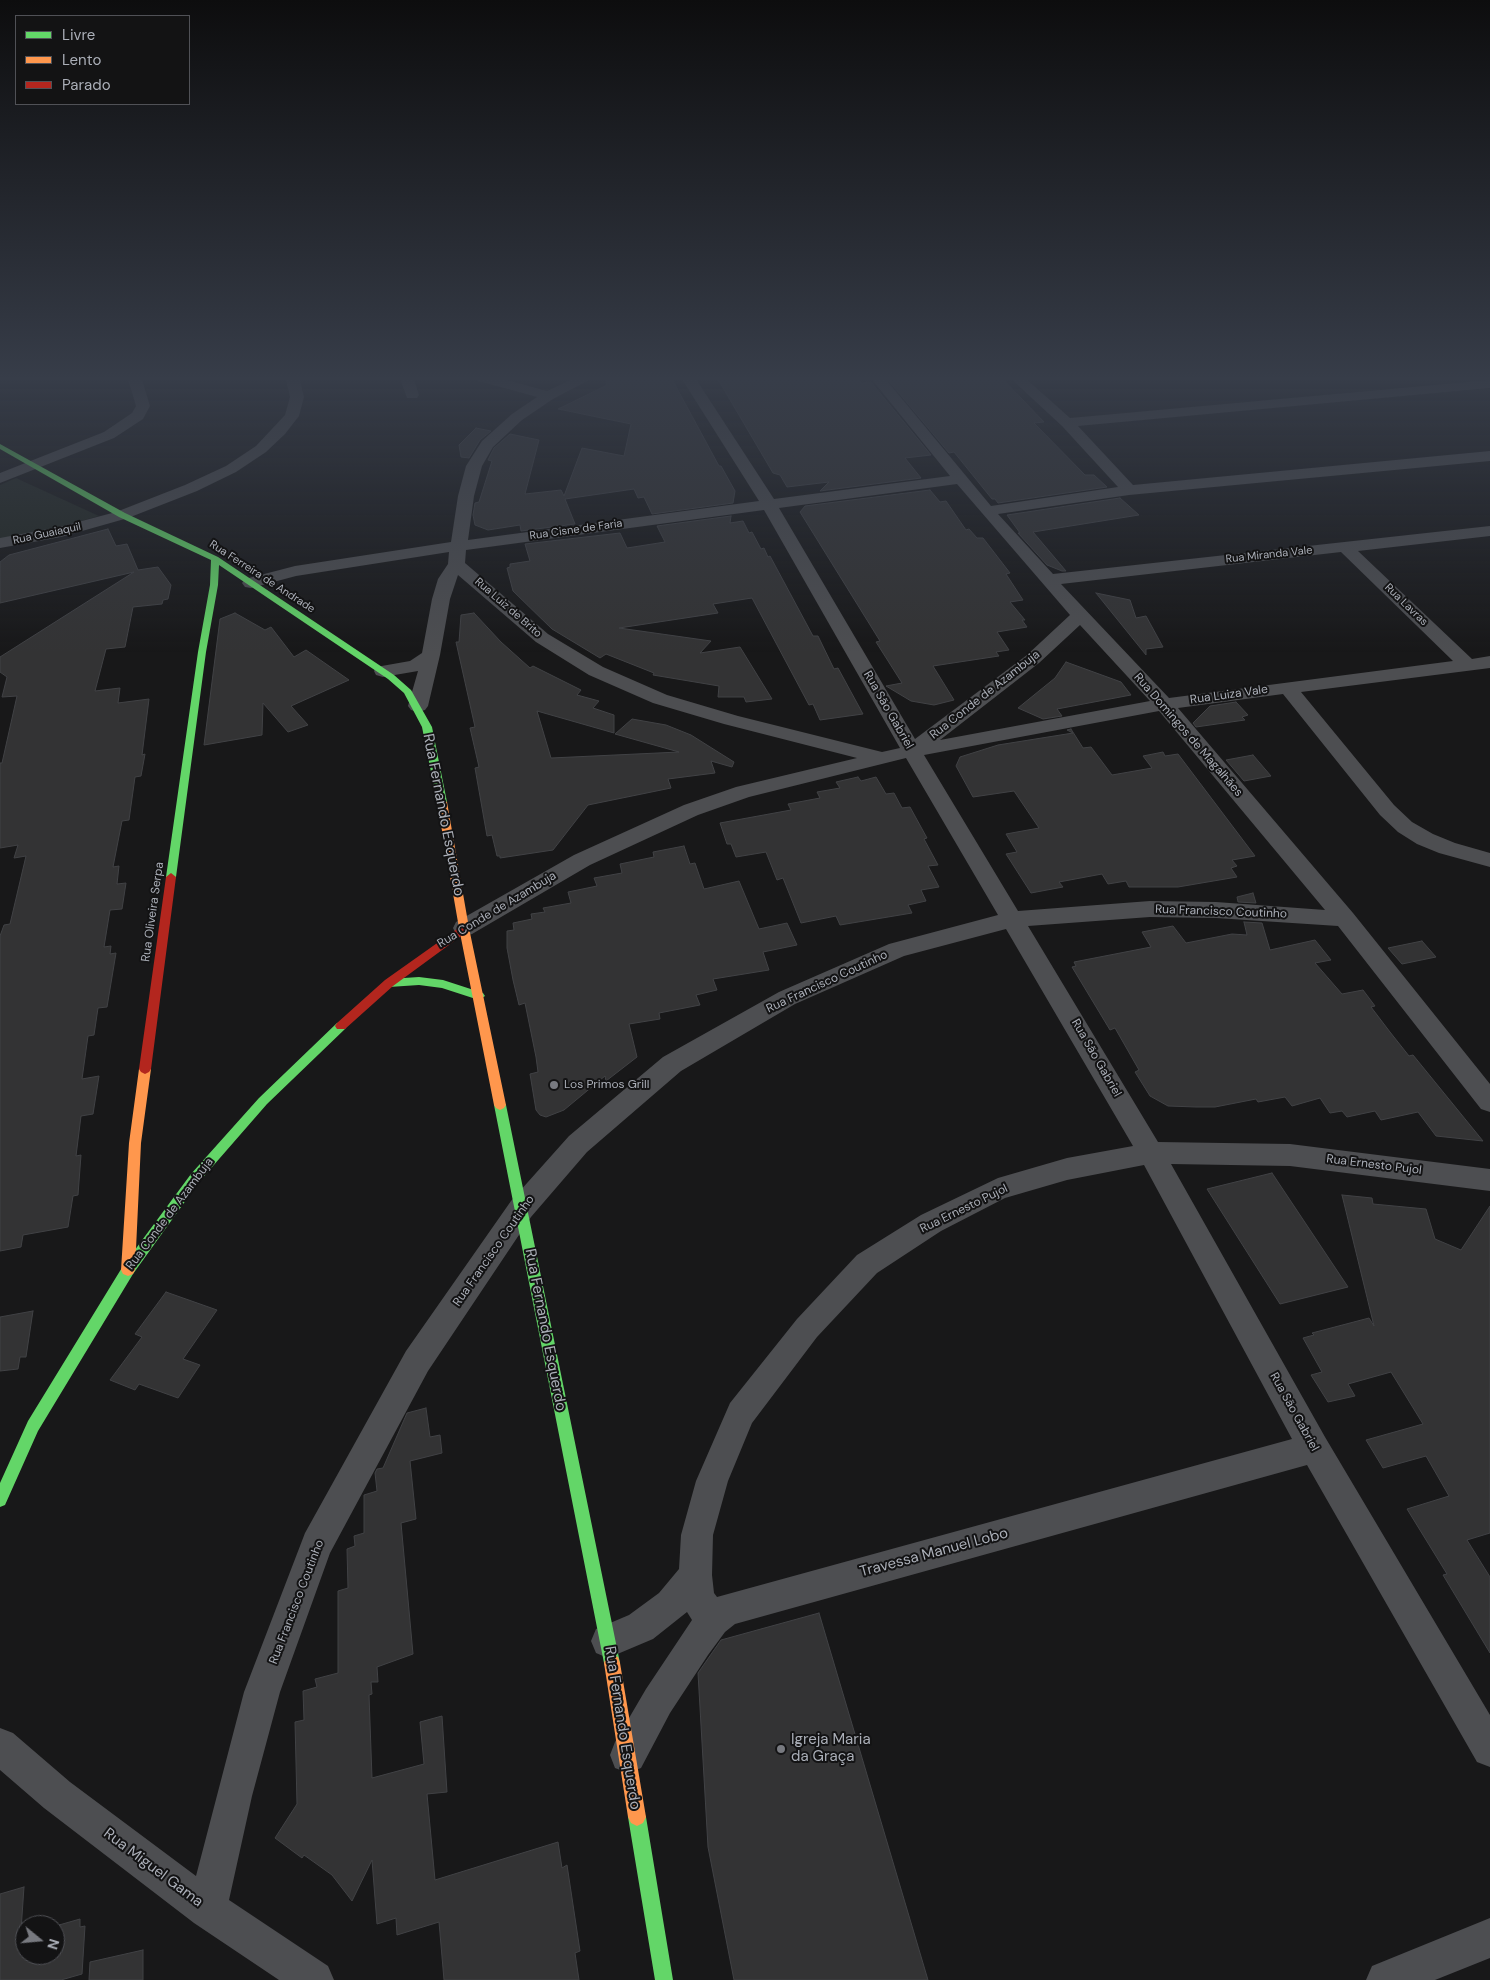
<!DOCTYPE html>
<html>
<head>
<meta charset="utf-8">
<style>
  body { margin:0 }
  #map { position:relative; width:1490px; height:1980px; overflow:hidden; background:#181819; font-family:"DM Sans",sans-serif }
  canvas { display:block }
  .legend { position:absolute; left:15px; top:15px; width:175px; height:90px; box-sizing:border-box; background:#131314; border:1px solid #505156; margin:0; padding:6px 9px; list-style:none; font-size:15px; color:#abafb8 }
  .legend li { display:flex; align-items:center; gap:10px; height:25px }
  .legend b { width:25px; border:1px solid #505156 }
  .north { position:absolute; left:15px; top:1915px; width:50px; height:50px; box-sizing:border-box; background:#131314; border:1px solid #505156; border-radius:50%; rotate:107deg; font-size:14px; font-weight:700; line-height:20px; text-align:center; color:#abafb8 }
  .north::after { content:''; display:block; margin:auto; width:18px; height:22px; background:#787a80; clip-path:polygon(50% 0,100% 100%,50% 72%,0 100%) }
</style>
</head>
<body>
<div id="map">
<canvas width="1490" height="1980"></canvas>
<ul class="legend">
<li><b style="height:6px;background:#63d668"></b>Livre</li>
<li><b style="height:6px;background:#ff974d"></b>Lento</li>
<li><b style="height:6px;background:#b3261e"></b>Parado</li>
</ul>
<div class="north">N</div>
</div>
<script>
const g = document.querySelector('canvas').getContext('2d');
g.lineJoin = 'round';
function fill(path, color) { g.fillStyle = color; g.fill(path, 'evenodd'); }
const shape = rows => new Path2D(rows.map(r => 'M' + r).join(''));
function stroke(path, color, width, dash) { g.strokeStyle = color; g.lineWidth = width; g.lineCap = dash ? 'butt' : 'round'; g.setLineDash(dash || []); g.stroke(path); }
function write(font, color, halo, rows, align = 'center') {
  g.font = font + ' "DM Sans",sans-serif'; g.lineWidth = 4; g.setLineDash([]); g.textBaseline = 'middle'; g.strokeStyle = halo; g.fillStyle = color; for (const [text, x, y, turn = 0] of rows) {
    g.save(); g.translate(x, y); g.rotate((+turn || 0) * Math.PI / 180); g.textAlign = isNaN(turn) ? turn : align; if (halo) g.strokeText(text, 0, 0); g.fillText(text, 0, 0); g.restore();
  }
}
fill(shape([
  [16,478,99,516,21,538,0,538,0,485]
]), '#222823');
const building = shape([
  [636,376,638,380,665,377,672,379,719,466,721,466,735,491,733,503,652,514,644,497,638,498,634,489,565,499,575,524,521,531,520,525,488,530,475,525,473,515,475,503,479,502,492,461,488,460,494,448,510,434,539,440,525,494,561,490,564,496,582,448,624,456,631,424,558,409,607,385,605,378,636,376],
  [716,376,856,376,861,383,871,382,931,455,905,458,921,478,820,491,829,482,787,487,780,475,773,473,716,376],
  [915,376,1000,376,1044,422,1034,423,1085,475,1094,475,1107,487,998,503,995,499,992,499,954,452,949,453,888,380,915,376],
  [476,428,491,431,480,440,469,458,461,457,459,445,476,428],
  [930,490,940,502,946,501,966,530,969,529,977,538,983,538,1010,573,1006,574,1023,600,1010,602,1025,620,1022,620,1027,627,997,632,1009,650,996,652,999,656,933,666,954,700,934,705,911,701,886,686,902,683,876,642,880,641,800,512,805,506,930,490],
  [1120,498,1139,515,1033,532,1066,571,1062,571,1047,565,1018,533,1020,533,1007,515,1120,498],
  [731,516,730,523,743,521,749,533,752,532,761,549,764,548,768,557,770,556,813,636,818,636,834,669,838,668,863,714,820,720,813,704,809,705,752,598,713,604,718,613,619,628,711,641,700,653,740,647,772,699,746,702,744,697,718,697,719,686,653,675,654,673,606,654,600,658,552,629,513,591,507,568,510,567,510,564,530,561,525,544,620,533,627,548,665,542,657,526,731,516],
  [108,529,116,546,127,544,138,570,158,567,171,585,168,599,163,600,162,604,133,607,125,647,106,649,95,691,120,688,118,703,149,699,142,755,145,754,141,776,135,777,129,820,122,821,113,867,119,866,117,884,126,883,122,909,110,910,104,947,111,946,110,954,116,953,107,1007,98,1008,94,1035,88,1036,82,1079,99,1076,93,1114,81,1116,76,1156,81,1155,78,1195,73,1196,68,1227,23,1235,21,1247,0,1251,0,936,4,925,10,924,26,856,14,858,18,845,0,848,0,763,2,763,17,696,2,697,7,677,0,672,0,657,134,572,0,603,0,562,9,555,108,529],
  [1096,593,1130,600,1136,618,1146,616,1163,647,1146,649,1146,655,1096,593],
  [235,613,265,630,271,627,294,657,306,650,349,680,291,706,308,725,288,732,263,703,262,735,204,745,220,619,235,613],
  [474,613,501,642,530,668,533,666,581,690,577,695,599,701,593,708,614,715,614,733,537,711,551,758,679,752,615,734,632,719,666,725,691,735,734,762,732,767,711,761,715,773,668,779,671,788,588,805,553,850,500,858,500,856,497,856,492,835,487,836,475,768,479,767,470,728,475,727,456,642,459,642,461,615,474,613],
  [1066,662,1121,682,1131,695,1057,709,1062,716,1043,719,1018,708,1055,678,1066,662],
  [1236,702,1248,715,1242,717,1245,720,1196,727,1193,723,1210,706,1236,702],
  [1071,729,1083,748,1091,747,1112,775,1152,768,1143,756,1163,752,1165,756,1178,754,1255,856,1232,860,1237,866,1231,868,1237,877,1178,887,1129,887,1126,881,1108,884,1102,874,1059,882,1063,887,1031,893,1006,854,1017,852,1006,834,1039,828,1014,791,973,797,956,766,960,757,998,745,1073,733,1067,730,1071,729],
  [1253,755,1271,776,1244,781,1226,760,1253,755],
  [858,777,861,781,876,777,886,794,894,793,902,808,910,807,927,838,924,839,938,865,928,866,939,887,921,890,926,901,908,905,912,913,840,925,836,916,801,923,783,878,777,880,766,852,736,857,731,844,727,844,720,823,791,810,788,804,820,798,817,792,840,788,836,782,858,777],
  [684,846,690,864,695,863,704,889,739,881,759,929,787,923,797,945,763,952,769,970,713,979,717,990,696,995,700,1005,659,1013,660,1019,629,1024,637,1057,606,1081,605,1076,564,1110,546,1117,540,1115,536,1110,530,1074,538,1072,536,1057,525,1003,519,1005,513,980,507,948,507,931,514,930,513,923,532,919,531,914,545,912,543,908,571,903,568,892,597,886,594,878,622,873,620,864,654,857,653,852,684,846],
  [1253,893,1256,903,1238,902,1237,897,1253,893],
  [1244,922,1262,923,1270,950,1315,940,1331,960,1315,963,1342,994,1363,990,1375,1006,1371,1007,1390,1032,1409,1056,1413,1055,1483,1141,1436,1136,1418,1112,1381,1120,1375,1111,1347,1117,1342,1111,1330,1113,1320,1098,1292,1106,1285,1097,1258,1102,1256,1099,1215,1107,1196,1107,1168,1106,1150,1096,1135,1072,1139,1070,1115,1028,1110,1030,1072,967,1076,966,1074,962,1151,947,1142,932,1173,926,1186,943,1232,934,1247,935,1244,922],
  [1422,941,1436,957,1402,964,1388,948,1422,941],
  [1272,1173,1348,1287,1280,1304,1207,1189,1272,1173],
  [1342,1195,1372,1198,1373,1204,1426,1209,1435,1239,1461,1250,1490,1206,1490,1533,1467,1540,1490,1577,1490,1653,1443,1575,1447,1574,1407,1509,1449,1496,1426,1456,1383,1468,1366,1440,1423,1424,1391,1372,1348,1384,1355,1396,1328,1402,1311,1375,1322,1372,1303,1338,1314,1335,1312,1333,1369,1318,1374,1326,1342,1195],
  [166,1292,217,1310,183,1359,200,1365,178,1398,139,1384,135,1390,110,1380,142,1337,135,1334,166,1292],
  [33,1311,26,1357,20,1357,18,1369,0,1371,0,1317,33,1311],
  [426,1408,430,1437,440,1435,442,1453,410,1461,416,1519,401,1523,413,1654,377,1667,378,1682,371,1682,372,1694,369,1695,372,1778,424,1764,420,1722,442,1716,447,1792,427,1794,435,1880,558,1842,562,1868,567,1865,580,1951,575,1953,579,1980,444,1980,439,1922,397,1935,396,1918,377,1924,372,1860,352,1901,332,1875,304,1855,302,1858,275,1838,297,1804,295,1722,304,1720,303,1691,317,1687,315,1679,338,1673,338,1591,348,1588,347,1549,355,1546,354,1536,364,1533,364,1495,377,1491,375,1473,377,1469,383,1468,407,1413,426,1408],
  [819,1613,928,1980,734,1980,708,1847,698,1673,721,1640,819,1613],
  [24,1887,20,1945,25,1944,25,1955,55,1955,55,1935,59,1934,59,1925,80,1919,80,1927,85,1926,82,1974,61,1980,0,1980,0,1894,24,1887],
  [143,1950,143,1980,89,1980,90,1962,143,1950]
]);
fill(building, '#333334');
stroke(building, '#414245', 1);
fill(shape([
  [127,376,141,376,150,406,143,419,114,438,0,483,0,473,104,432,132,413,136,406,127,376],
  [285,376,299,376,304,397,299,416,285,434,266,452,236,472,197,491,128,518,61,537,0,548,0,538,59,527,116,512,185,485,226,466,256,446,285,415,290,397,285,376],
  [399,376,413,376,419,395,417,398,407,398,399,376],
  [469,376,492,376,547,391,579,376,597,376,553,399,522,420,493,447,482,466,474,496,468,540,759,501,680,376,694,376,774,499,950,476,869,376,883,376,991,506,1118,487,1062,426,1008,376,1023,376,1070,418,1490,380,1490,388,1078,426,1133,485,1490,451,1490,461,1129,495,998,514,1053,574,1490,526,1490,536,1358,551,1472,659,1490,656,1490,668,1301,692,1394,805,1412,822,1433,834,1455,843,1490,853,1490,867,1439,853,1417,844,1398,832,1380,815,1283,694,1178,708,1353,913,1490,1084,1490,1112,1481,1109,1338,926,1216,918,1150,917,1028,926,1158,1142,1290,1144,1490,1169,1490,1191,1290,1166,1171,1164,1325,1437,1490,1715,1490,1767,1477,1762,1307,1465,735,1624,725,1632,708,1655,670,1713,641,1768,628,1773,615,1768,610,1755,615,1742,646,1689,692,1620,687,1612,653,1639,608,1658,596,1653,591,1641,596,1629,629,1615,659,1593,679,1569,681,1535,696,1481,730,1403,797,1319,857,1255,921,1215,998,1178,1067,1158,1133,1146,1006,929,904,956,795,1004,681,1071,587,1152,531,1217,428,1371,330,1553,280,1692,252,1796,229,1900,328,1966,334,1980,279,1980,194,1923,44,1808,0,1770,0,1728,13,1733,70,1782,196,1876,244,1692,305,1533,406,1351,511,1201,569,1136,663,1057,779,992,889,944,998,915,906,758,749,797,698,815,590,865,472,934,464,936,456,934,453,928,456,922,574,855,684,805,736,787,857,758,724,724,653,703,589,675,536,642,458,575,450,599,440,655,428,706,425,710,418,712,411,710,408,706,418,671,383,677,376,675,374,671,376,667,410,661,422,653,432,599,438,579,448,564,449,552,296,576,251,588,245,587,242,583,245,579,295,566,451,542,458,496,466,466,482,441,512,414,537,397,471,379,469,376],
  [957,484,1070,615,1027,655,915,739,779,508,957,484],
  [764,510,900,748,882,752,738,716,667,695,603,667,548,634,465,563,466,550,764,510],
  [1341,552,1453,661,1169,698,1061,584,1341,552],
  [1080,625,1150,701,940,740,1039,663,1080,625],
  [1159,711,1325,910,1216,902,1150,901,1018,911,924,755,1159,711],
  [1144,1165,1292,1439,717,1597,714,1593,712,1575,713,1535,728,1481,752,1423,817,1337,877,1273,941,1231,1005,1198,1067,1180,1144,1165],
  [1490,1918,1490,1958,1435,1980,1366,1980,1372,1966,1490,1918]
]), '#4d4e51');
fill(shape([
  [0,444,125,513,218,557,394,675,411,690,432,727,447,802,445,804,439,804,437,802,422,727,404,693,388,679,219,565,218,585,206,652,176,877,175,879,167,879,166,877,198,652,210,585,211,560,119,517,0,449,0,444],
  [419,977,443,980,483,993,485,996,479,1000,442,988,419,985,389,987,383,983,389,979,419,977],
  [341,1022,345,1023,347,1026,345,1029,267,1104,199,1182,133,1274,38,1431,5,1505,0,1507,0,1483,28,1421,123,1266,191,1174,259,1098,337,1023,341,1022],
  [500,1100,504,1102,506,1105,620,1663,618,1669,612,1671,606,1669,604,1663,494,1105,496,1102,500,1100],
  [637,1808,643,1811,646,1817,673,1980,655,1980,628,1817,631,1811,637,1808]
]), '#63d668');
fill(shape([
  [442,799,447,802,469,928,506,1105,504,1108,500,1110,496,1108,494,1105,459,928,437,802,442,799],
  [145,1064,149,1066,151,1069,141,1143,135,1270,133,1274,128,1276,123,1274,121,1270,129,1143,139,1069,141,1066,145,1064],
  [612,1655,618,1657,620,1663,646,1817,643,1823,637,1826,631,1823,628,1817,604,1663,606,1657,612,1655]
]), '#ff974d');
fill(shape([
  [171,873,176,877,151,1069,149,1072,145,1074,141,1072,139,1069,166,877,171,873],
  [464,924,468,925,469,928,468,931,393,986,345,1029,337,1029,335,1026,337,1023,385,980,464,924]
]), '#b3261e');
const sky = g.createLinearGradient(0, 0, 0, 653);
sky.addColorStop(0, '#0d0d0e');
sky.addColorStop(0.58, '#373d49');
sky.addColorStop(1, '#373d4900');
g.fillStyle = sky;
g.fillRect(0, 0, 1490, 653);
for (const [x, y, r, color] of [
  [554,1085,5,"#787a80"],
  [781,1749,5,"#787a80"]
]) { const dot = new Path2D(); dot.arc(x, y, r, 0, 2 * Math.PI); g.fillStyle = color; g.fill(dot); stroke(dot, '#131314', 2); }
write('11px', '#abafb8', '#131314', [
  ["Rua Cisne de Faria",576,530,-8],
  ["Rua Guaiaquil",47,534,-12],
  ["Rua Miranda Vale",1269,555,-6],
  ["Rua Ferreira de Andrade",262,577,33],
  ["Rua Lavras",1406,605,44],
  ["Rua Luiz de Brito",508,608,41]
]);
write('12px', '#abafb8', '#131314', [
  ["Rua Conde de Azambuja",985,695,-38],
  ["Rua Luiza Vale",1229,695,-8],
  ["Rua São Gabriel",888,710,60],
  ["Rua Domingos de Magalhães",1188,735,49],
  ["Rua Conde de Azambuja",497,910,-31],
  ["Rua Oliveira Serpa",153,912,-82],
  ["Rua Francisco Coutinho",1221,912,2],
  ["Rua Francisco Coutinho",827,982,-25],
  ["Rua São Gabriel",1096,1058,60],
  ["Rua Ernesto Pujol",1374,1165,7],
  ["Rua Ernesto Pujol",964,1209,-26],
  ["Rua Conde de Azambuja",170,1214,-53],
  ["Rua Francisco Coutinho",494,1251,-55],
  ["Rua São Gabriel",1294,1412,61],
  ["Rua Francisco Coutinho",297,1602,-69]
]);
write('12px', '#abafb8', '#131314', [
  ["Los Primos Grill",564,1085]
], 'left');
write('15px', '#abafb8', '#131314', [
  ["Rua Fernando Esquerdo",443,815,79],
  ["Rua Fernando Esquerdo",545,1330,79],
  ["Travessa Manuel Lobo",934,1553,-15],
  ["Rua Fernando Esquerdo",622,1728,81],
  ["Rua Miguel Gama",153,1868,37]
]);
write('15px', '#abafb8', '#131314', [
  ["Igreja Maria",791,1740],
  ["da Graça",791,1757]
], 'left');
</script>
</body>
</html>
